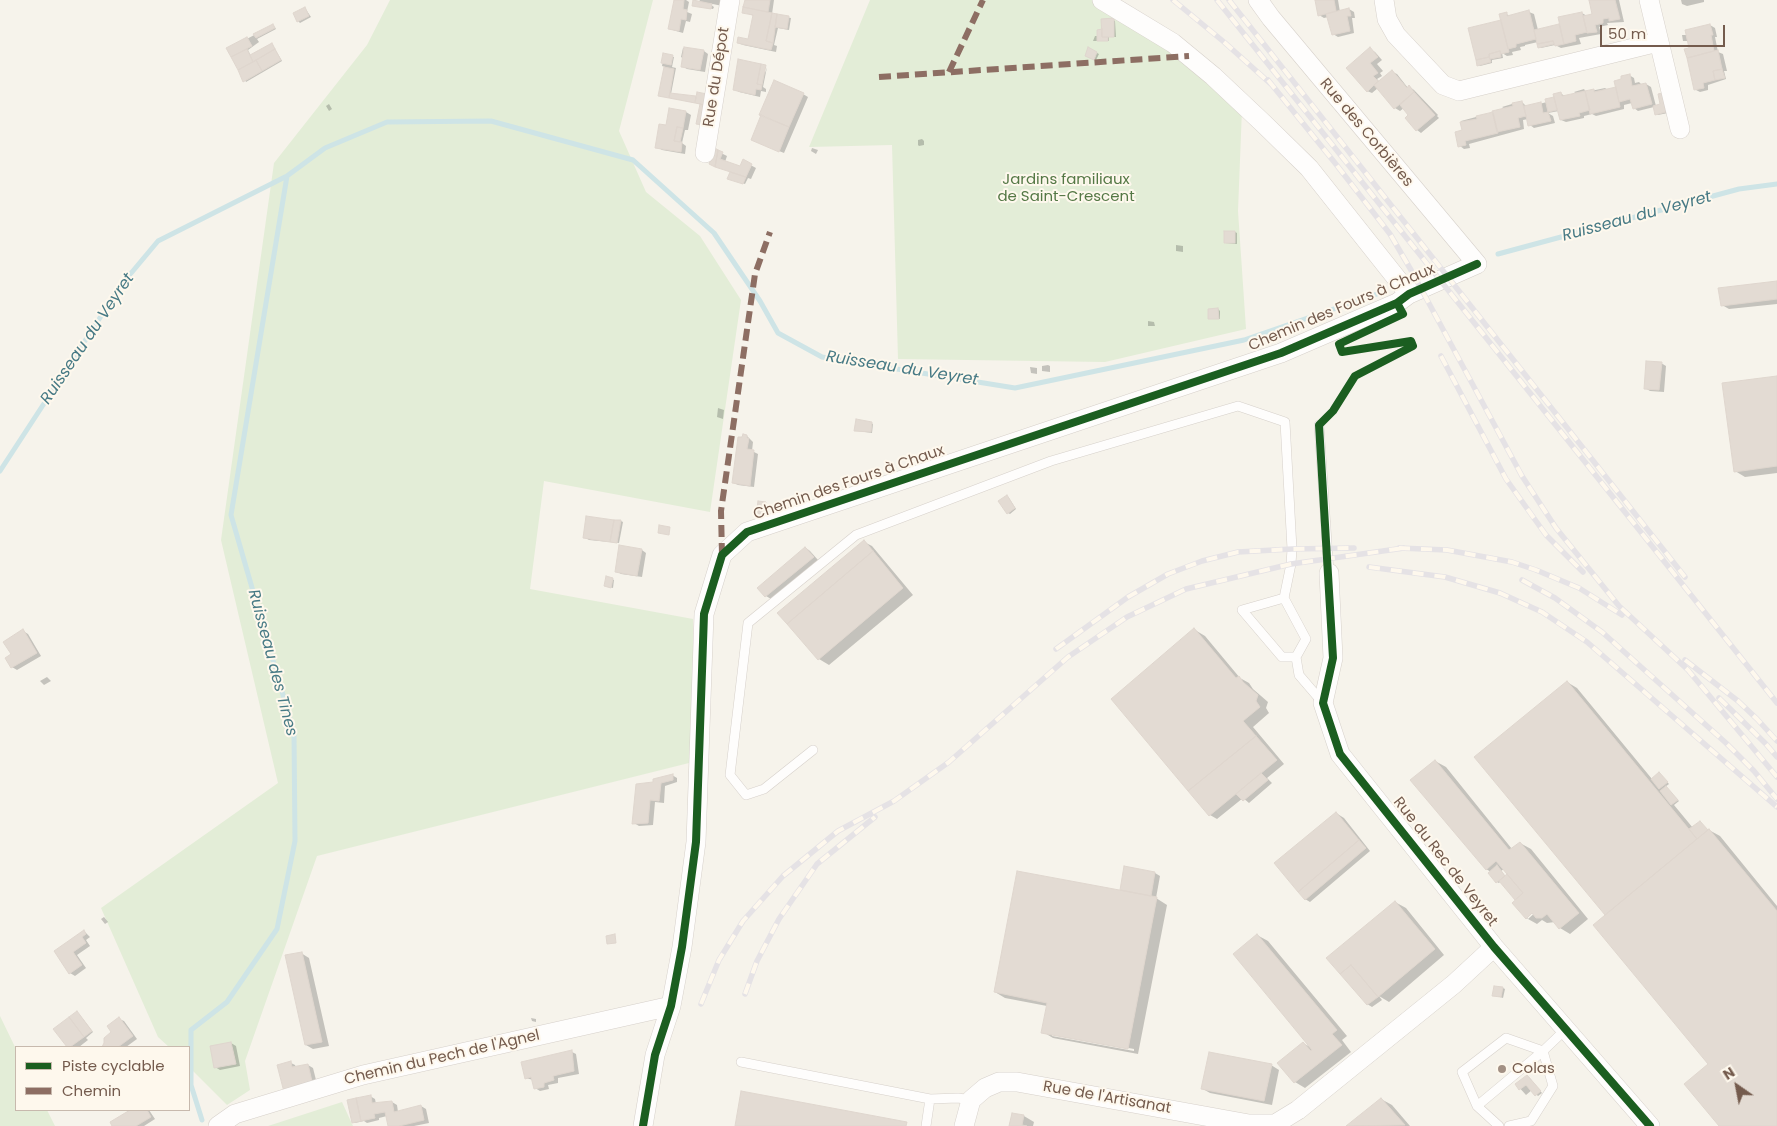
<!DOCTYPE html>
<html>
<head>
<meta charset="utf-8">
<style>
  body { margin:0 }
  #map { position:relative; width:1777px; height:1126px; overflow:hidden; background:#f6f3eb; font-family:Poppins,sans-serif }
  canvas { display:block }
  .legend { position:absolute; left:15px; top:1046px; width:175px; height:65px; box-sizing:border-box; background:#fef8ed; border:1px solid #c7b9ad; margin:0; padding:6px 9px; list-style:none; font-size:15px; color:#745b4d }
  .legend li { display:flex; align-items:center; gap:10px; height:25px }
  .legend b { width:25px; border:1px solid #c7b9ad }
  .north { position:absolute; left:1712px; top:1061px; width:50px; height:50px; -webkit-text-stroke:4px #fef8ed; paint-order:stroke; rotate:327deg; font-size:14px; font-weight:700; line-height:20px; text-align:center; color:#745b4d }
  .north::after { content:''; display:block; margin:auto; width:18px; height:22px; background:#745b4d; clip-path:polygon(50% 0,100% 100%,50% 72%,0 100%) }
  .scale { position:absolute; left:1600px; top:25px; width:125px; height:22px; box-sizing:border-box; border:2px solid #745b4d; border-top:0; padding-left:6px; font-size:15px; line-height:18px; white-space:nowrap; color:#745b4d; -webkit-text-stroke:4px #fef8ed; paint-order:stroke }
</style>
</head>
<body>
<div id="map">
<canvas width="1777" height="1126"></canvas>
<ul class="legend">
<li><b style="height:6px;background:#1b5e20"></b>Piste cyclable</li>
<li><b style="height:6px;background:#8d6e63"></b>Chemin</li>
</ul>
<div class="north">N</div>
<div class="scale">50 m</div>
</div>
<script>
const g = document.querySelector('canvas').getContext('2d');
g.lineJoin = 'round';
function fill(path, color) { g.fillStyle = color; g.fill(path, 'evenodd'); }
const shape = rows => new Path2D(rows.map(r => 'M' + r).join(''));
function stroke(path, color, width, dash) { g.strokeStyle = color; g.lineWidth = width; g.lineCap = dash ? 'butt' : 'round'; g.setLineDash(dash || []); g.stroke(path); }
function write(font, color, halo, rows, align = 'center') {
  g.font = font + ' Poppins,sans-serif'; g.lineWidth = 4; g.setLineDash([]); g.textBaseline = 'middle'; g.strokeStyle = halo; g.fillStyle = color; for (const [text, x, y, turn = 0] of rows) {
    g.save(); g.translate(x, y); g.rotate((+turn || 0) * Math.PI / 180); g.textAlign = isNaN(turn) ? turn : align; if (halo) g.strokeText(text, 0, 0); g.fillText(text, 0, 0); g.restore();
  }
}
fill(shape([
  [390,0,653,0,619,131,646,192,700,236,741,300,710,512,544,481,530,589,693,619,693,762,317,856,245,1061,250,1090,227,1105,189,1067,189,1047,169,1047,158,1037,101,908,278,783,221,540,274,163,367,45],
  [870,0,1092,0,1178,57,1242,109,1238,211,1246,329,1105,362,898,359,892,145,809,147],
  [0,1016,16,1049,16,1110,47,1110,55,1126,0,1126],
  [342,1102,353,1126,267,1126,268,1126]
]), '#e3edd7');
fill(shape([
  [675,0,686,0,689,2,687,12,692,14,690,22,686,21,683,33,669,29],
  [700,0,729,0,727,7,708,3,714,7,713,9,696,6],
  [746,0,774,0,772,14,791,18,789,30,778,28,774,45,777,46,776,52,743,45,738,43,749,40,754,16,744,12],
  [1316,0,1338,0,1340,12,1349,9,1354,12,1355,18,1352,18,1354,33,1338,37,1333,34,1328,17,1324,18,1319,15],
  [1590,0,1619,0,1624,22,1607,23,1608,25,1599,27,1601,34,1579,38,1581,44,1561,48,1555,45,1541,48,1539,47,1538,42,1525,45,1525,46,1520,47,1521,50,1512,52,1513,55,1507,56,1502,53,1503,58,1492,60,1492,63,1480,66,1478,65,1506,14,1511,16,1529,12,1534,14,1538,30,1560,25,1582,13,1587,16,1593,15],
  [1681,0,1704,0,1704,2,1687,6,1682,4],
  [305,8,311,17,300,23,298,21],
  [1113,20,1115,21,1116,37,1109,37,1109,41,1093,41,1095,36,1098,36],
  [273,25,276,29,257,39,259,42,248,50,251,56,272,44,282,61,246,82,228,49],
  [1710,25,1715,28,1717,37,1715,37,1718,52,1723,54,1727,71,1724,71,1726,79,1708,85,1708,90,1700,92,1696,90,1686,50,1690,49,1689,41,1683,41,1682,35,1687,35],
  [683,48,704,51,708,54,705,72,687,69,682,66,684,59,681,57],
  [1089,49,1099,54,1096,60,1086,56],
  [1370,49,1375,52,1382,60,1377,64,1383,71,1380,73,1382,76,1377,79,1380,82,1392,72,1397,74,1408,88,1410,87,1414,90,1438,115,1437,116,1439,118,1421,133,1417,130,1410,115,1404,108,1400,111,1395,108,1378,88,1372,93,1367,91],
  [664,55,674,57,672,67,676,68,671,94,697,97,707,96,698,123,701,104,660,96,665,67,662,66],
  [767,67,763,87,766,89,766,92,761,91,760,97,739,92,734,89,763,73,765,73],
  [1629,75,1634,78,1635,83,1639,82,1642,85,1646,84,1651,87,1656,106,1661,105,1662,94,1668,113,1658,115,1656,114,1654,107,1638,111,1634,108,1632,103,1624,105,1624,109,1596,116,1592,114,1584,116,1584,118,1566,122,1561,120,1559,111,1548,113,1553,116,1555,123,1534,128,1530,125,1528,119,1523,120,1524,129,1469,144,1470,148,1464,149,1460,146,1463,131,1461,121,1476,117,1478,118,1505,109,1502,107,1512,104,1522,102,1527,107,1547,102,1560,93,1565,96,1577,94,1574,92,1584,89,1586,92,1605,88,1608,90,1617,88],
  [803,94,808,97,784,153,757,142],
  [329,104,332,109,329,111,326,106],
  [686,112,691,115,688,130,685,130,682,143,686,146,685,154,662,150,657,147,667,127],
  [922,139,924,141,924,145,919,146,918,145,918,140],
  [812,148,818,150,816,154,811,151],
  [715,150,727,156,725,162,741,168,743,161,756,168,751,179,748,178,745,184,731,179,731,171,720,167],
  [1235,232,1237,233,1237,244,1225,243],
  [1176,245,1183,246,1183,252,1176,251],
  [1777,283,1777,304,1729,309,1722,305],
  [1218,309,1220,311,1220,319,1210,319],
  [1148,321,1154,322,1155,326,1148,326],
  [1661,363,1666,366,1664,392,1650,391,1645,388],
  [1048,365,1050,366,1050,372,1042,371,1042,366],
  [1030,367,1037,368,1037,374,1031,373],
  [1777,378,1777,473,1745,477,1735,471],
  [718,408,724,410,723,419,717,417],
  [871,423,873,424,872,433,858,431],
  [747,436,753,442,752,451,758,454,754,487,738,485,734,483],
  [1009,498,1016,509,1010,514,1008,513],
  [765,503,767,504,766,517,760,516,758,515],
  [621,521,623,522,619,543,589,540,584,537],
  [864,542,872,546,913,595,829,665,819,659],
  [806,548,810,551,818,560,771,599,766,596,759,588],
  [642,550,646,553,642,577,621,574,616,571],
  [612,579,614,580,613,588,605,586],
  [1195,630,1205,636,1240,678,1249,683,1253,689,1268,702,1266,708,1269,713,1253,727,1284,764,1267,778,1272,783,1249,803,1243,798,1217,819,1210,815],
  [23,631,28,634,41,656,17,670,12,667,13,654],
  [47,677,51,681,44,685,40,681],
  [1567,682,1577,688,1652,779,1661,775,1669,784,1665,787,1679,801,1674,805,1693,828,1709,830,1720,836,1777,906,1777,1126,1720,1126,1710,1065,1607,915,1475,757],
  [1435,761,1446,767,1512,849,1520,843,1531,849,1588,919,1570,934,1560,928,1555,922,1547,923,1542,920,1537,924,1528,919,1538,910,1536,908,1528,916,1528,919,1527,918,1517,900,1501,881,1499,883,1497,882,1491,872,1486,869],
  [1504,869,1512,878,1506,877,1501,871],
  [672,775,677,778,677,782,665,786,664,803,655,802,653,825,639,826,634,823,654,783],
  [1336,813,1344,818,1370,851,1310,902,1305,899],
  [1125,867,1155,873,1160,876,1156,898,1167,905,1138,1054,1053,1038,1043,1032,1047,1006,1005,998,995,992,1121,892],
  [1052,1034,1134,1049,1134,1051,1052,1036],
  [1395,902,1406,908,1444,955,1389,1002,1379,996,1382,1000,1372,1007,1367,1004],
  [104,917,108,922,105,924,101,919],
  [84,931,90,937,86,940,90,946,77,955,86,968,75,976,70,973,56,951],
  [1257,935,1268,941,1347,1036,1342,1040,1351,1052,1305,1088,1295,1082,1279,1063,1303,1043,1312,1048],
  [301,953,309,958,329,1046,313,1049,306,1045],
  [1503,988,1505,989,1503,998,1494,995],
  [79,1014,93,1032,86,1038,88,1040,79,1047,69,1047,55,1030],
  [531,1018,536,1019,536,1022,532,1021],
  [119,1019,124,1021,137,1039,126,1047,104,1047],
  [231,1043,236,1046,240,1066,220,1070,215,1067],
  [572,1052,576,1054,579,1074,558,1078,558,1083,548,1085,549,1089,540,1091,535,1088,533,1080,526,1078],
  [291,1063,295,1065,296,1068,308,1065,313,1068,318,1088,290,1094],
  [1271,1065,1279,1070,1272,1105,1210,1093,1203,1089],
  [1529,1077,1542,1093,1538,1096,1532,1090,1526,1095,1517,1085],
  [370,1096,375,1099,376,1104,392,1102,397,1105,398,1112,421,1106,426,1109,429,1123,414,1126,389,1126,387,1116,379,1118,379,1120,367,1123,364,1121,355,1123,353,1122],
  [1381,1099,1392,1105,1410,1126,1348,1126],
  [132,1110,149,1110,155,1119,144,1126,114,1126,112,1123],
  [1013,1114,1024,1116,1034,1122,1033,1126,1010,1126]
]), '#0003');
stroke(shape([
  [1498,254,1739,189,1777,184],
  [0,471,122,284,158,241,287,176,325,148,387,122,491,121,633,160,714,233,760,301,778,333,822,357,1015,388,1244,340,1377,294],
  [202,1120,191,1085,191,1030,227,1002,277,929,295,841,294,733,231,515,287,176]
]), '#cee4e6', 5);
const building = shape([
  [674,0,684,0,683,9,687,10,686,20,681,19,679,31,668,29,674,0],
  [693,0,712,4,711,9,692,6,693,0],
  [745,0,770,0,768,12,743,7,745,0],
  [1315,0,1334,0,1336,11,1318,16,1315,0],
  [1589,0,1615,0,1620,19,1609,21,1609,18,1603,19,1603,23,1595,25,1597,32,1587,33,1583,16,1592,14,1589,0],
  [305,7,309,16,297,22,293,13,305,7],
  [743,7,772,13,766,41,773,43,771,50,737,43,738,37,748,39,753,15,742,13,743,7],
  [1349,8,1351,16,1347,16,1350,31,1332,35,1326,14,1349,8],
  [1529,10,1536,39,1516,44,1516,47,1508,49,1499,14,1507,12,1507,16,1529,10],
  [1582,12,1587,32,1575,35,1576,41,1564,44,1558,17,1582,12],
  [772,13,777,14,773,43,766,41,772,13],
  [777,14,789,16,787,29,775,27,777,14],
  [1114,18,1114,37,1102,37,1101,19,1114,18],
  [1501,20,1509,52,1501,54,1500,51,1489,54,1489,57,1476,60,1468,28,1501,20],
  [273,24,275,28,256,38,253,34,273,24],
  [1559,24,1564,44,1555,46,1553,41,1537,44,1534,30,1559,24],
  [1710,24,1713,35,1711,35,1714,51,1687,58,1684,49,1689,48,1685,30,1710,24],
  [1102,29,1102,37,1108,37,1108,41,1097,41,1097,30,1102,29],
  [247,37,252,46,231,57,226,48,247,37],
  [1553,41,1554,44,1538,48,1537,44,1553,41],
  [272,43,275,49,253,62,250,55,272,43],
  [684,47,704,50,700,70,681,67,684,47],
  [1088,47,1097,52,1094,60,1085,56,1088,47],
  [1370,47,1378,57,1370,63,1378,73,1373,76,1378,81,1367,92,1346,68,1370,47],
  [247,49,253,62,238,70,231,57,247,49],
  [275,49,281,60,262,71,256,60,275,49],
  [1718,50,1722,69,1713,71,1715,80,1703,83,1704,88,1694,90,1687,58,1718,50],
  [1500,51,1501,57,1490,59,1489,54,1500,51],
  [663,53,673,55,671,65,661,63,663,53],
  [1489,57,1491,62,1477,66,1476,60,1489,57],
  [738,59,761,64,757,84,762,85,761,90,756,89,755,95,733,90,738,59],
  [256,60,262,71,243,82,238,70,256,60],
  [761,64,766,65,762,85,757,84,761,64],
  [664,67,674,69,669,98,658,96,664,67],
  [1722,69,1725,78,1715,80,1713,71,1722,69],
  [1392,70,1407,88,1409,85,1414,92,1394,109,1374,85,1392,70],
  [1630,74,1632,86,1646,83,1652,104,1633,109,1630,99,1619,102,1614,81,1621,79,1621,76,1630,74],
  [774,80,804,93,789,127,759,115,774,80],
  [1616,87,1620,107,1590,114,1585,91,1594,89,1594,92,1616,87],
  [1585,91,1590,110,1579,113,1580,116,1560,120,1553,94,1561,92,1562,96,1585,91],
  [697,92,707,94,705,105,695,103,697,92],
  [1414,92,1435,115,1416,131,1405,118,1408,115,1400,105,1414,92],
  [670,93,696,96,695,103,669,98,670,93],
  [1662,93,1666,112,1655,115,1653,106,1660,104,1658,94,1662,93],
  [1554,97,1557,110,1548,112,1545,99,1554,97],
  [1522,101,1526,116,1518,118,1520,127,1497,132,1492,111,1513,106,1512,103,1522,101],
  [1541,102,1543,113,1548,112,1551,121,1528,126,1524,106,1541,102],
  [700,104,705,106,702,125,696,124,700,104],
  [669,108,686,111,683,128,677,127,674,141,682,142,681,152,655,148,659,124,666,125,669,108],
  [1493,112,1498,133,1465,141,1466,145,1458,147,1455,132,1462,130,1460,122,1477,119,1476,116,1493,112],
  [761,115,789,127,779,152,751,140,761,115],
  [677,127,683,128,680,142,674,141,677,127],
  [715,148,718,150,715,167,709,164,715,148],
  [718,150,723,152,720,159,740,166,743,159,752,164,746,177,715,167,718,150],
  [730,172,746,177,743,184,727,179,730,172],
  [1224,231,1235,231,1235,243,1224,243,1224,231],
  [1777,281,1777,299,1721,306,1718,288,1777,281],
  [1218,308,1219,319,1208,319,1208,309,1218,308],
  [1646,361,1662,362,1659,390,1644,389,1646,361],
  [1777,376,1777,466,1734,472,1722,383,1777,376],
  [856,419,872,422,871,432,854,431,856,419],
  [743,434,747,435,747,438,749,438,747,449,754,450,750,486,732,483,738,437,742,437,743,434],
  [1007,495,1015,508,1007,514,998,501,1007,495],
  [758,501,766,502,765,517,756,516,758,501],
  [586,516,614,520,610,542,583,538,586,516],
  [614,520,621,520,617,543,610,542,614,520],
  [659,525,670,527,669,535,658,533,659,525],
  [864,540,873,551,787,624,777,613,864,540],
  [619,545,642,549,637,576,615,572,619,545],
  [805,547,814,557,765,597,757,588,805,547],
  [873,551,903,588,818,660,787,624,873,551],
  [606,576,613,578,611,588,604,586,606,576],
  [1194,628,1236,678,1239,676,1243,682,1258,695,1256,701,1260,707,1243,721,1256,736,1188,791,1111,699,1194,628],
  [23,629,37,653,11,668,5,658,11,654,3,642,23,629],
  [1567,681,1697,839,1605,915,1474,757,1567,681],
  [1256,736,1277,760,1209,816,1188,791,1256,736],
  [1435,760,1509,850,1520,842,1579,913,1559,929,1547,914,1542,918,1536,918,1532,913,1526,919,1512,903,1523,893,1496,861,1486,870,1410,780,1435,760],
  [1659,772,1668,782,1659,789,1651,779,1659,772],
  [1261,773,1268,780,1243,801,1236,794,1261,773],
  [673,774,673,780,661,783,659,801,650,800,648,823,632,824,636,784,653,782,653,779,673,774],
  [1666,786,1678,800,1671,805,1660,791,1666,786],
  [1336,812,1359,840,1298,892,1274,863,1336,812],
  [1700,821,1708,830,1697,839,1689,829,1700,821],
  [1709,829,1777,911,1777,1126,1719,1126,1684,1084,1708,1064,1593,925,1709,829],
  [1359,840,1366,848,1305,900,1298,892,1359,840],
  [1497,865,1505,876,1496,883,1488,873,1497,865],
  [1124,866,1155,872,1151,896,1120,890,1124,866],
  [1017,871,1157,897,1128,1049,1041,1033,1047,1003,994,992,1017,871],
  [1507,874,1523,893,1515,900,1499,881,1507,874],
  [1395,901,1435,949,1378,997,1351,965,1340,974,1326,958,1395,901],
  [84,930,86,934,82,937,86,943,73,952,82,965,69,974,54,951,84,930],
  [615,934,616,943,607,944,606,936,615,934],
  [1257,934,1337,1030,1332,1034,1342,1045,1294,1083,1277,1063,1303,1042,1311,1051,1312,1050,1233,954,1257,934],
  [302,952,322,1042,305,1045,285,955,302,952],
  [1351,965,1378,997,1367,1005,1340,974,1351,965],
  [1494,986,1503,987,1501,997,1492,996,1494,986],
  [77,1011,92,1031,84,1037,69,1017,77,1011],
  [69,1017,84,1037,70,1047,67,1047,53,1029,69,1017],
  [119,1017,133,1036,118,1047,102,1047,104,1043,104,1038,111,1032,107,1026,119,1017],
  [231,1042,236,1064,214,1068,210,1046,231,1042],
  [572,1050,574,1071,553,1076,554,1080,544,1083,544,1087,534,1089,531,1077,525,1079,521,1062,572,1050],
  [1209,1052,1272,1064,1264,1101,1201,1089,1209,1052],
  [291,1061,292,1067,308,1064,313,1086,284,1092,277,1065,291,1061],
  [1527,1075,1541,1091,1535,1096,1526,1085,1519,1090,1515,1084,1527,1075],
  [741,1091,907,1122,906,1126,735,1126,741,1091],
  [371,1095,372,1103,392,1101,394,1112,421,1105,424,1120,399,1126,388,1126,385,1112,374,1114,375,1118,361,1121,356,1098,371,1095],
  [356,1098,361,1121,352,1123,347,1100,356,1098],
  [1381,1098,1405,1125,1346,1126,1381,1098],
  [130,1110,147,1110,151,1117,136,1126,112,1126,110,1122,130,1110],
  [1012,1113,1024,1115,1022,1125,1027,1126,1009,1126,1012,1113]
]);
fill(building, '#e3dbd3');
stroke(building, '#dfd6ce', 1);
const lane = shape([
  [1319,425,1329,573],
  [1296,657,1282,657,1242,610,1284,598,1306,639,1296,657,1299,675,1323,703],
  [813,750,764,789,746,795,730,775,748,623,856,535,1051,461,1238,406,1285,422,1292,549,1291,564,1284,598],
  [741,1062,930,1099,958,1098,971,1100],
  [1477,1106,1543,1051,1566,1029],
  [926,1126,930,1099],
  [1499,1126,1477,1106,1462,1072,1506,1038,1543,1051],
  [1509,1126,1531,1121,1553,1086,1543,1051]
]);
const street = shape([
  [1102,0,1173,43,1213,76,1264,124,1309,168,1409,294],
  [1384,0,1387,19,1396,35,1443,85,1459,91,1658,42],
  [1649,0,1680,129],
  [705,153,730,0],
  [1329,573,1333,658,1323,703,1340,754,1494,947,1650,1126],
  [218,1126,235,1114,363,1075,671,1006],
  [643,1126,655,1055,671,1006,682,947,696,842,704,614,722,555,747,532,1281,353,1397,303,1409,294,1477,264,1271,18,1258,0],
  [964,1126,971,1100,985,1088,999,1082,1017,1082,1249,1124,1275,1124,1298,1110,1454,984,1494,947]
]);
stroke(lane, '#d6d0ca', 10);
stroke(street, '#d6d0ca', 20);
stroke(lane, '#fefdfc', 9);
stroke(street, '#fefdfc', 19);
const rail = shape([
  [1173,0,1224,42,1272,85],
  [1217,0,1777,703],
  [1229,0,1685,577],
  [1268,80,1335,163,1390,234,1411,270,1522,476,1556,528,1619,606,1688,670,1777,777],
  [1441,356,1506,479,1546,535,1583,572],
  [1399,548,1447,550,1512,562,1536,570,1579,588,1622,615],
  [1369,567,1445,577,1500,593,1542,612,1587,642,1777,807],
  [1522,580,1555,598,1602,632,1726,743,1754,771,1777,799],
  [1056,649,1128,597,1168,574,1202,561,1238,552,1292,549,1354,548],
  [1685,660,1738,701,1757,719,1777,741],
  [1719,698,1766,744,1777,757],
  [745,994,757,961,779,919,817,864,875,817],
  [701,1004,719,960,743,921,783,876,838,831,894,801,949,762,1068,657,1127,617,1186,589,1291,564,1404,548]
]);
stroke(rail, '#e5e2e5', 5.5);
stroke(rail, '#fef8ed', 4, [11]);
stroke(shape([
  [949,72,983,0],
  [879,77,1189,56],
  [722,555,721,511,755,274,770,232]
]), '#8d6e63', 6, [12, 6]);
stroke(shape([
  [1397,303,1403,314,1339,344,1342,352,1411,341,1413,346,1355,376,1333,411,1319,425,1333,658,1323,703,1340,754,1494,947,1650,1126],
  [643,1126,655,1055,671,1006,682,947,696,842,704,614,722,555,747,532,1281,353,1397,303,1409,294,1477,264]
]), '#1b5e20', 8);
for (const [x, y, r, color] of [
  [1502,1069,5,"#a29084"]
]) { const dot = new Path2D(); dot.arc(x, y, r, 0, 2 * Math.PI); g.fillStyle = color; g.fill(dot); stroke(dot, '#fef8ed', 2); }
write('15px', '#745b4d', '#fef8ed', [
  ["Rue du Dépot",717,77,-81],
  ["Rue des Corbières",1366,133,50],
  ["Chemin des Fours à Chaux",1342,308,-23],
  ["Chemin des Fours à Chaux",849,483,-19],
  ["Rue du Rec de Veyret",1445,862,52],
  ["Chemin du Pech de l'Agnel",442,1058,-13],
  ["Rue de l'Artisanat",1107,1098,10]
]);
write('15px', '#547845', '#fef8ed', [
  ["Jardins familiaux",1066,180],
  ["de Saint-Crescent",1066,197]
]);
write('15px', '#745b4d', '#fef8ed', [
  ["Colas",1512,1069]
], 'left');
write('italic 16px', '#477a85', '#fef8ed', [
  ["Ruisseau du Veyret",1637,217,-15],
  ["Ruisseau du Veyret",88,339,-56],
  ["Ruisseau du Veyret",902,369,9],
  ["Ruisseau des Tines",272,663,75]
]);
</script>
</body>
</html>
